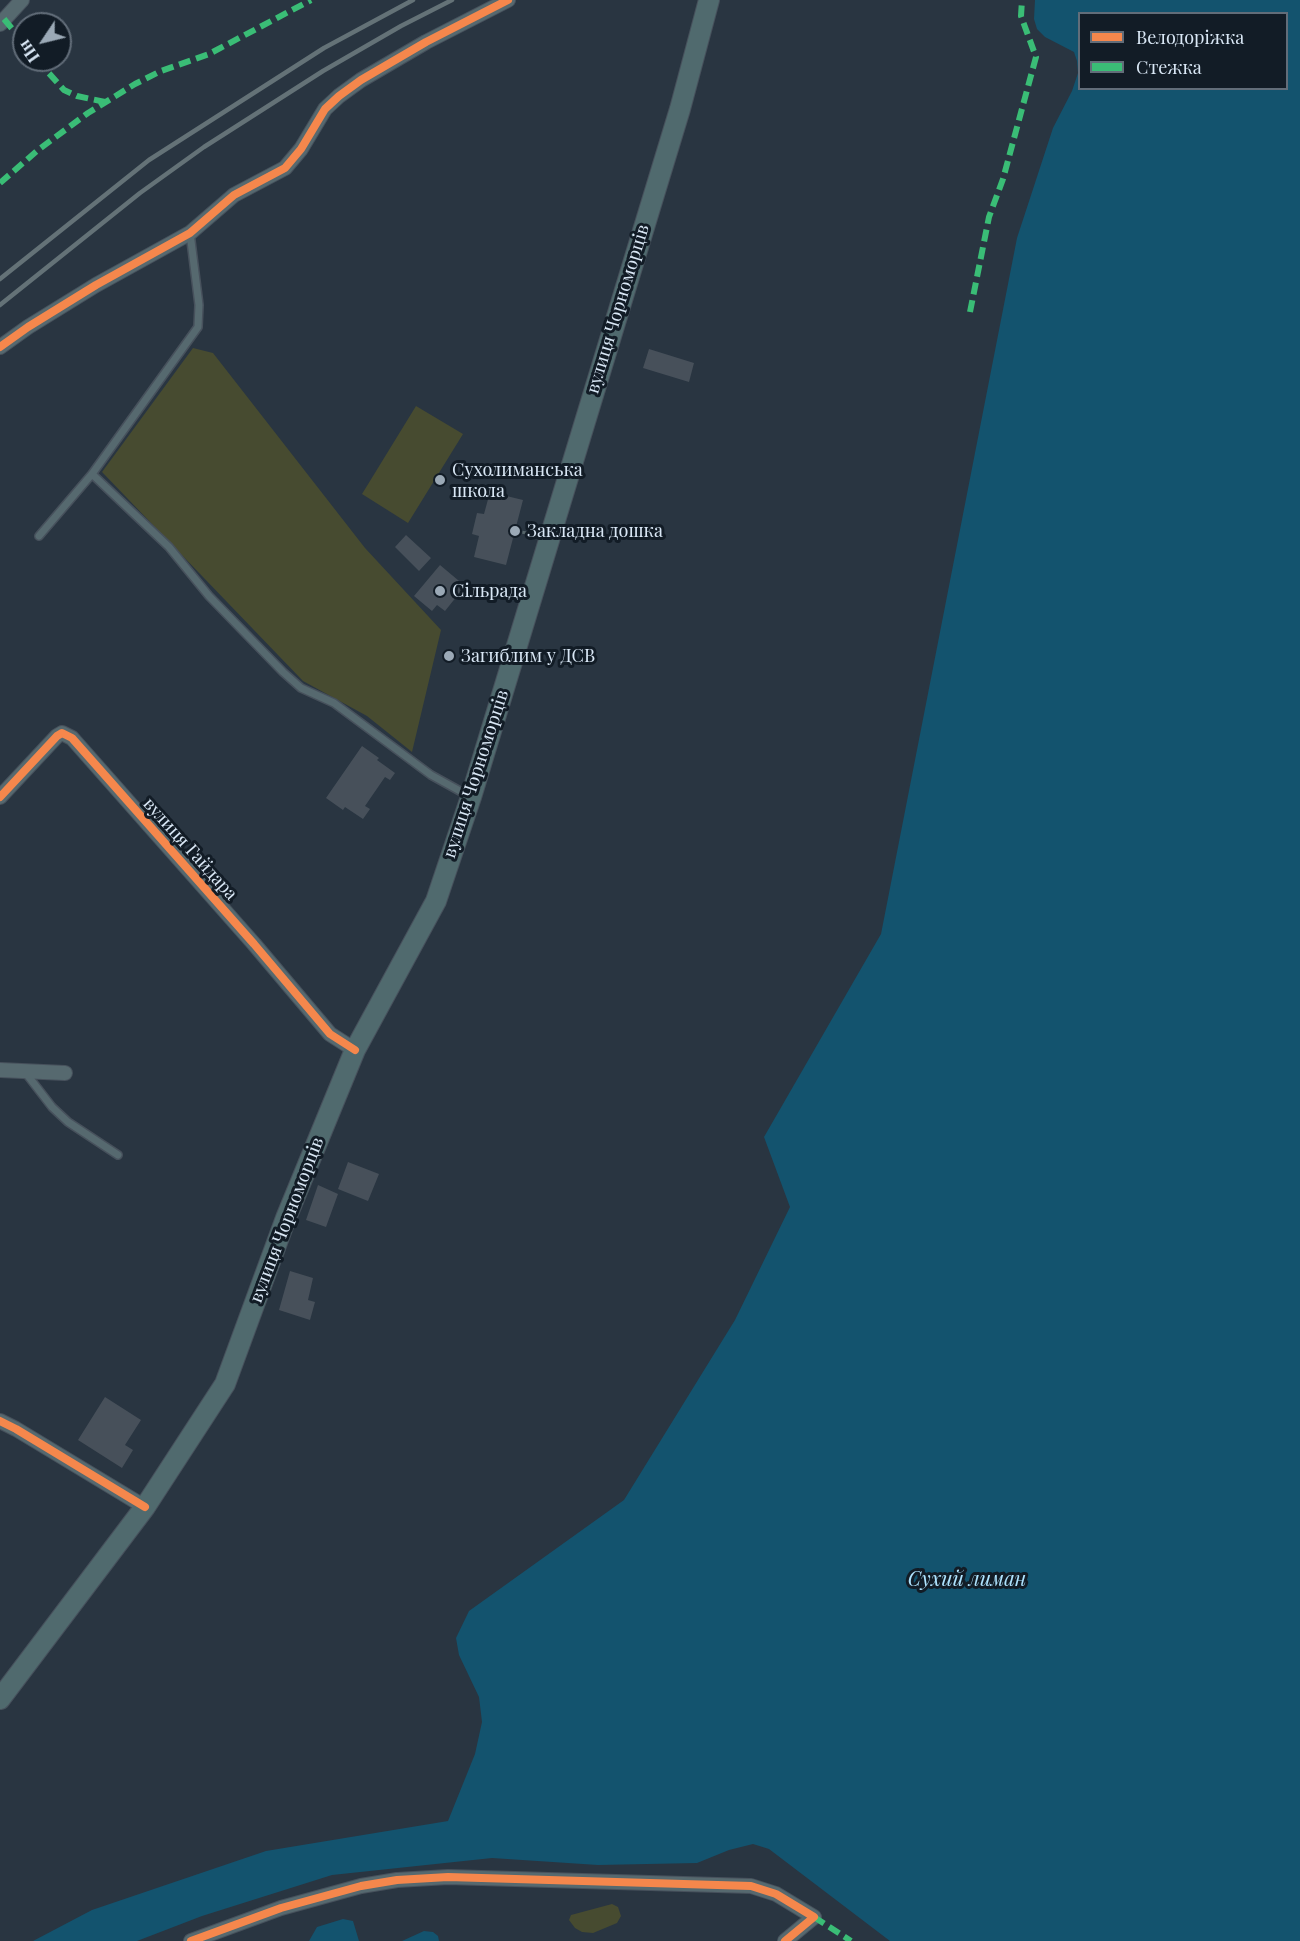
<!DOCTYPE html>
<html>
<head>
<meta charset="utf-8">
<style>
  body { margin:0 }
  #map { position:relative; width:1300px; height:1941px; overflow:hidden; background:#293541; font-family:"Playfair Display",serif }
  canvas { display:block }
  .legend { position:absolute; left:1078px; top:12px; width:210px; height:78px; box-sizing:border-box; background:#121c26; border:2px solid #626d79; margin:0; padding:8px 10px; list-style:none; font-size:18px; color:#d9e7f5 }
  .legend li { display:flex; align-items:center; gap:12px; height:30px }
  .legend b { width:30px; border:2px solid #626d79 }
  .north { position:absolute; left:12px; top:12px; width:60px; height:60px; box-sizing:border-box; background:#121c26; border:2px solid #626d79; border-radius:50%; rotate:235deg; font-size:16px; font-weight:700; line-height:24px; text-align:center; color:#d9e7f5 }
  .north::after { content:''; display:block; margin:auto; width:21px; height:27px; background:#9ba9b6; clip-path:polygon(50% 0,100% 100%,50% 72%,0 100%) }
</style>
</head>
<body>
<div id="map">
<canvas width="1300" height="1941"></canvas>
<ul class="legend">
<li><b style="height:8px;background:#f5874c"></b>Велодоріжка</li>
<li><b style="height:8px;background:#3abd76"></b>Стежка</li>
</ul>
<div class="north">Пн</div>
</div>
<script>
const g = document.querySelector('canvas').getContext('2d');
g.lineJoin = 'round';
function fill(path, color) { g.fillStyle = color; g.fill(path, 'evenodd'); }
const shape = rows => new Path2D(rows.map(r => 'M' + r).join(''));
function stroke(path, color, width, dash) { g.strokeStyle = color; g.lineWidth = width; g.lineCap = dash ? 'butt' : 'round'; g.setLineDash(dash || []); g.stroke(path); }
function write(font, color, halo, rows, align = 'center') {
  g.font = font + ' "Playfair Display",serif'; g.lineWidth = 6; g.setLineDash([]); g.textBaseline = 'middle'; g.strokeStyle = halo; g.fillStyle = color; for (const [text, x, y, turn = 0] of rows) {
    g.save(); g.translate(x, y); g.rotate((+turn || 0) * Math.PI / 180); g.textAlign = isNaN(turn) ? turn : align; if (halo) g.strokeText(text, 0, 0); g.fillText(text, 0, 0); g.restore();
  }
}
fill(shape([
  [193,348,213,353,365,548,441,630,412,752,367,716,303,681,102,472],
  [416,406,463,434,408,523,362,494],
  [612,1904,618,1907,621,1916,617,1923,593,1933,582,1932,575,1928,569,1920,571,1915]
]), '#474b30');
fill(shape([
  [1035,0,1300,0,1300,1941,890,1941,769,1849,753,1844,729,1850,697,1863,598,1865,492,1858,332,1875,202,1916,137,1941,33,1941,92,1910,266,1851,448,1821,475,1754,482,1722,479,1697,459,1655,456,1638,469,1611,624,1500,735,1320,790,1207,764,1137,881,934,1017,238,1053,128,1072,91,1078,73,1077,61,1074,52,1045,37,1037,29,1034,19],
  [1080,14,1286,14,1286,88,1080,88],
  [343,1919,353,1921,359,1941,309,1941,317,1927],
  [424,1931,433,1932,438,1936,439,1941,402,1941]
]), '#13536e');
fill(shape([
  [649,349,694,363,689,382,643,368],
  [490,492,523,500,506,565,474,557,479,536,472,534,477,513,484,514],
  [406,535,431,558,419,571,395,547],
  [440,565,465,586,445,611,437,605,432,611,414,596],
  [362,746,379,758,377,760,395,773,390,780,385,777,365,806,370,809,363,819,345,807,343,810,326,798],
  [348,1162,379,1174,368,1201,338,1189],
  [318,1185,338,1194,326,1227,306,1220],
  [290,1271,313,1278,308,1300,315,1302,310,1320,279,1310],
  [105,1397,141,1420,125,1445,133,1450,122,1468,78,1440]
]), '#47505a');
const lane = shape([
  [92,474,169,547,209,596,283,672,301,688,334,703,431,775,469,796],
  [39,536,92,474,198,327,199,305,190,233],
  [25,1072,52,1107,68,1122,118,1155]
]);
const street = shape([
  [0,24,22,0],
  [0,347,28,327,96,285,190,233,234,195,285,168,301,149,325,109,339,96,361,80,426,42,508,0],
  [0,797,57,736,62,733,72,738,254,944,330,1034,355,1050],
  [0,1070,65,1073],
  [0,1421,16,1429,145,1507],
  [191,1941,281,1908,361,1886,397,1880,448,1877,751,1886,776,1894,814,1917,785,1941]
]);
const secondary = shape([
  [0,1699,145,1507,225,1384,286,1218,355,1050,436,901,471,797,680,109,709,0]
]);
stroke(lane, '#47515c', 10);
stroke(street, '#47515c', 16);
stroke(secondary, '#47515c', 22);
stroke(shape([
  [515,531,532,534]
]), '#58676c', 3, [4.5, 3]);
stroke(lane, '#56696f', 7);
stroke(street, '#56696f', 14);
stroke(secondary, '#506a6e', 20);
stroke(shape([
  [0,279,149,160,324,48,413,0],
  [0,305,140,193,204,147,323,71,401,26,452,0]
]), '#647277', 4.5);
stroke(shape([
  [4,19,24,43],
  [37,60,64,90,77,96,105,102],
  [0,183,38,150,88,113,135,84,161,71,209,54,311,0],
  [970,312,989,217,1003,179,1036,57,1021,16,1022,0],
  [814,1917,851,1941]
]), '#3abd76', 6, [12, 6]);
stroke(shape([
  [0,347,28,327,96,285,190,233,234,195,285,168,301,149,325,109,339,96,361,80,426,42,508,0],
  [0,797,57,736,62,733,72,738,254,944,330,1034,355,1050],
  [0,1421,16,1429,145,1507],
  [191,1941,281,1908,361,1886,397,1880,448,1877,751,1886,776,1894,814,1917,785,1941]
]), '#f5874c', 8);
for (const [x, y, r, color] of [
  [440,480,6,"#9ba9b6"],
  [515,531,6,"#9ba9b6"],
  [440,591,6,"#9ba9b6"],
  [449,656,6,"#9ba9b6"]
]) { const dot = new Path2D(); dot.arc(x, y, r, 0, 2 * Math.PI); g.fillStyle = color; g.fill(dot); stroke(dot, '#121c26', 2); }
write('18px', '#d9e7f5', '#121c26', [
  ["вулиця Чорноморців",618,309,-73],
  ["вулиця Чорноморців",476,774,-72],
  ["вулиця Гайдара",190,849,48],
  ["вулиця Чорноморців",287,1220,-69]
]);
write('18px', '#d9e7f5', '#121c26', [
  ["Сухолиманська",452,470],
  ["школа",452,491],
  ["Закладна дошка",527,531],
  ["Сільрада",452,591],
  ["Загиблим у ДСВ",461,656]
], 'left');
write('italic 20px', '#afe4ff', '#121c26', [
  ["Сухий лиман",967,1580]
]);
</script>
</body>
</html>
